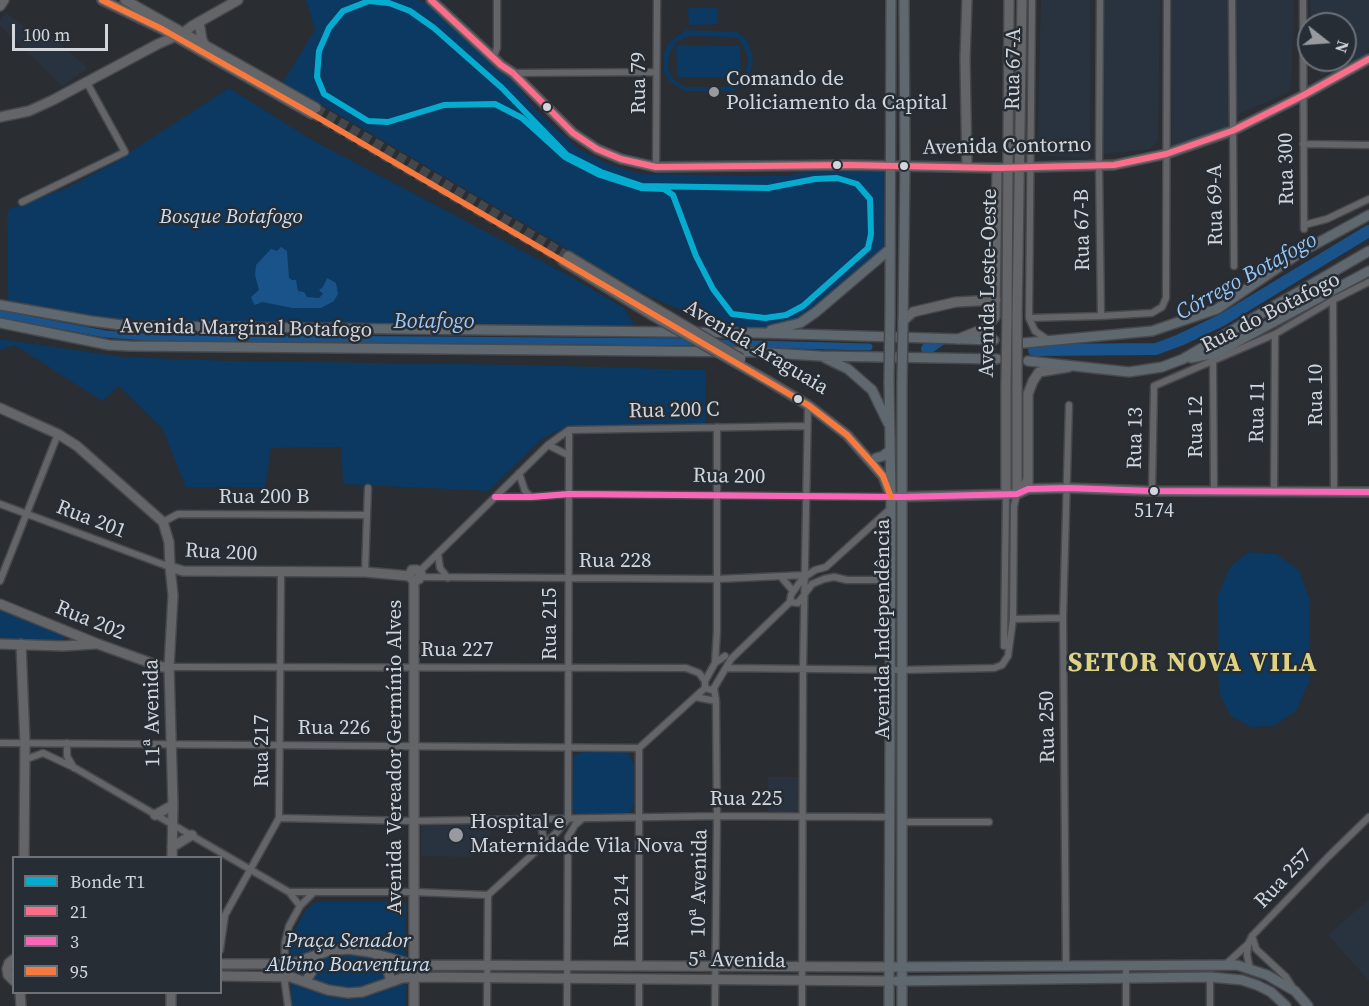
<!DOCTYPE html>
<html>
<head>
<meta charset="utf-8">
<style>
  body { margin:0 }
  #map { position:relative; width:1369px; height:1006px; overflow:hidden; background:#2a2d32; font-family:"Source Serif 4",serif }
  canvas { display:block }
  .legend { position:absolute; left:12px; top:856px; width:210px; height:138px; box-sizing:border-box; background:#262d35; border:2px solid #6b7177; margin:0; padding:8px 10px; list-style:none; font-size:18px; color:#d2d6db }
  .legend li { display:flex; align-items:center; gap:12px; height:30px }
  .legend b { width:30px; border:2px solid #6b7177 }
  .north { position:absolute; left:1297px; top:12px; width:60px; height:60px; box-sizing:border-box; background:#262d35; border:2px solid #6b7177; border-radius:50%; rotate:107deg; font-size:16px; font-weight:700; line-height:24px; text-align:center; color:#d2d6db }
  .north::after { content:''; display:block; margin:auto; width:21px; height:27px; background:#979ba0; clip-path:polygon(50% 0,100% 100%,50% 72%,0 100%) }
  .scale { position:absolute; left:12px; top:24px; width:96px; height:27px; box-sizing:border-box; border:3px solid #d2d6db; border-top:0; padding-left:8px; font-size:18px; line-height:21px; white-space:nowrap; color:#d2d6db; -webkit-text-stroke:4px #262d35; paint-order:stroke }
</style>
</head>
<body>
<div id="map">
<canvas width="1369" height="1006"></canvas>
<ul class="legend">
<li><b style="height:8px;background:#06acd0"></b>Bonde T1</li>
<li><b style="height:8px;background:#fb6d88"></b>21</li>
<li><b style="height:8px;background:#fa66b7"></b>3</li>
<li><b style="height:8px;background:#f6793e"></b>95</li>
</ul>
<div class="north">N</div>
<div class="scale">100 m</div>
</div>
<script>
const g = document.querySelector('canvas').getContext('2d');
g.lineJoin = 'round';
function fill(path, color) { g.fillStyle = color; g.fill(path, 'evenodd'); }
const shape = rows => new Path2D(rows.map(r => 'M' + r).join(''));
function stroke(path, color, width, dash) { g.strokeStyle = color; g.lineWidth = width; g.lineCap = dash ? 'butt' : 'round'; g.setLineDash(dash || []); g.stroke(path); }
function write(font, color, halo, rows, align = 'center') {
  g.font = font + ' "Source Serif 4",serif'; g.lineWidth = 5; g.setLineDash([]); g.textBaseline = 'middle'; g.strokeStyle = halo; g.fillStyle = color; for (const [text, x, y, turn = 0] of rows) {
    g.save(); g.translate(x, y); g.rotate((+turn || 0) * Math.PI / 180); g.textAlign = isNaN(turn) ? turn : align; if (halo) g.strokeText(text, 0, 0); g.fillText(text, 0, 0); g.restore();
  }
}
fill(shape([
  [1041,0,1090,0,1090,159,1037,155],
  [1104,0,1160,0,1158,141,1150,149,1103,154],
  [1172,0,1228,0,1230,96,1230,116,1227,126,1222,132,1172,147],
  [1236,0,1294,0,1291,91,1235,116],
  [1310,0,1369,0,1369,48,1365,55,1321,76,1313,60,1345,60,1345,24,1311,24],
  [6,12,33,34,40,26,88,68,62,86,0,26,0,20],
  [768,777,801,777,801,808,796,813,768,813],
  [422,823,491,823,490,848,470,857,422,856],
  [1369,899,1369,981,1328,935]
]), '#29333f');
fill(shape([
  [306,0,418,0,426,3,516,84,536,110,580,150,608,164,639,174,792,176,793,173,883,170,885,251,800,323,760,333,717,327,639,291,283,82,315,30],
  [688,8,718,8,718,24,689,25],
  [686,30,737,32,746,39,752,54,753,63,750,73,740,87,733,91,685,91,669,81,664,72,664,53,668,43],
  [689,36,730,37,737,38,741,42,748,57,746,73,741,80,725,87,685,87,673,79,668,69,669,55,676,42],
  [676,45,740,46,741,77,677,77],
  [229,88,312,140,564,273,624,308,639,333,454,335,143,323,102,319,8,304,7,210,71,186,113,163],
  [0,339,122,357,232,361,525,365,706,370,705,425,567,426,542,439,488,491,343,484,341,447,271,448,265,487,186,487,162,428,119,386,102,401,15,345,0,350],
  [1248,552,1276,554,1299,570,1310,601,1309,682,1296,711,1273,726,1251,727,1231,716,1219,693,1218,596,1229,568],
  [0,607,66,633,63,642,0,639],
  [584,751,624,751,629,754,634,765,634,804,629,814,582,816,574,812,572,807,573,761,574,756],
  [319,902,406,902,406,1006,291,1006,290,938,306,910,313,903]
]), '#0b3961');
fill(shape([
  [281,247,287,251,289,278,292,280,296,280,298,291,304,292,307,297,319,298,323,294,319,290,323,287,327,278,336,283,337,288,338,294,334,301,321,308,292,308,262,302,255,305,253,302,251,297,259,290,255,275,256,265,271,249,277,251]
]), '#195389');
stroke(shape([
  [0,314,105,334,160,338,697,342],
  [715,343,869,347]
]), '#195389', 7);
stroke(shape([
  [927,349,941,339],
  [1034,350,1156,349,1180,340,1222,320,1369,231]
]), '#195389', 12);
stroke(shape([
  [316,108,568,256],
  [312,114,563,261]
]), '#43464b', 9, [9, 4.5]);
const street = shape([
  [1032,0,1029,318,1035,331,1048,340],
  [1100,0,1099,164,1101,316],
  [1232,0,1234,266],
  [1303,0,1304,229],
  [493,58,497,48,497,0],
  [513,73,656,72],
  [1303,144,1369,145],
  [656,167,657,0],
  [22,202,125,152,86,81],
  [1304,225,1327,219,1369,199],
  [1333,300,1334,491],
  [1029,318,1101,316,1152,313,1162,307,1166,298,1167,0],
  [1213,362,1214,491],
  [548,445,568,455],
  [519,473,525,491,531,497],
  [1152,491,1154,386,1275,334,1333,300,1369,282],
  [1274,491,1275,334],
  [495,497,531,497,569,494,891,497],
  [0,504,170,567],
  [367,515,368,488],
  [163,522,178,514,367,515,365,572],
  [438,554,440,568,448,578],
  [420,571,548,445,569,430,807,426],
  [421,577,717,579,806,575],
  [782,578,793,591],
  [0,581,58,434],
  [790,602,798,603,812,584,824,579,834,577,847,580,890,580],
  [1013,619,1063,618],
  [1004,646,1006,494],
  [715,663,717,631,717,427],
  [169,667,686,668,699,673,705,681,705,688,711,690,714,688],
  [727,668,901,670,994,668,1002,665,1008,656,1013,619,1014,506,1017,494,1027,479],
  [705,681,715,663,725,656],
  [714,688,716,701,717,816,715,1006],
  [714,688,731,659,790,602,791,595,802,579,815,570,826,567,891,508],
  [695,697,716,701],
  [0,743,639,748],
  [67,743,67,756,74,768],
  [639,748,639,967],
  [639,748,705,688],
  [24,760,43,753,75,768,289,892,300,906],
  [279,818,414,821,717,816,888,817],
  [568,819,569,430],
  [535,820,542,830,544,843,556,845,567,851],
  [901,822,989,822],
  [289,892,314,892],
  [488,895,556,833,568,819],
  [1252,936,1256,949,1286,977,1293,988],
  [1248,945,1247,955,1250,969],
  [220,950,225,915,279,818,281,573],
  [1225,965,1248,944,1252,936,1328,857,1369,817],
  [1066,966,1063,618,1069,405],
  [1126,966,1126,1006],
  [288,1006,284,977,285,942,289,926,300,906,314,892,414,892,488,895],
  [487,1006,488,895],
  [567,1006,568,837,575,825,581,820],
  [639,1006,639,978],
  [802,1006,803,668,808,405],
  [1210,1006,1210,977]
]);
const secondary = shape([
  [102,0,162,29,312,114],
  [125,0,316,108],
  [431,0,501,65,513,73,573,133,597,149,621,159,656,167,848,165,997,168,1114,165,1166,154,1232,131,1302,96,1369,59],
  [967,0,965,59,967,167],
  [0,6,4,0],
  [199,22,202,40,206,47],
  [0,117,29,111,53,100,158,44,183,33,192,26,238,0],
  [568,256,658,310],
  [563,261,652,315],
  [1017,317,1022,0],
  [1007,319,1009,0],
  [903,321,913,312,956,302,996,300],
  [958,339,986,328,995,317,997,168],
  [768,381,808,405,847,435,883,476,891,497,1017,494,1028,489,1068,488,1152,491,1369,492],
  [1006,386,1006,494],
  [0,408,58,434,77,446,163,522,169,542,170,567,183,571,365,572,409,576,414,581,419,579,421,574,417,570,412,570,409,576],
  [1028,489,1028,394,1033,381,1039,372,1069,367],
  [1017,494,1017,387],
  [170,567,173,595,169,667,173,805,172,858],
  [0,604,98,644,162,667,169,667],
  [0,644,63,646,95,644],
  [21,644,25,743,24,858],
  [155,815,173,805],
  [172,847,192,835],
  [14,959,9,963,7,969,8,975,14,981],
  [220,964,291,964,328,951,348,949,369,952,414,965,888,967],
  [220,976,291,977,328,990,348,993,362,992,402,978,414,977,889,981],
  [306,981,312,971,306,959],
  [394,981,390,978,388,970,389,966,395,960],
  [20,992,21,1006],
  [171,1006,171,992],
  [414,1006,414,581]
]);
const primary = shape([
  [0,305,91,321,129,326,760,333,994,340],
  [890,316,891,0],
  [0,323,109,345,129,346,753,352,820,356,997,359],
  [903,324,905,166,904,0],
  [771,330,800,323,816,312,890,249],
  [1024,343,1152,331,1217,309,1301,252,1369,215],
  [825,358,848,369,872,390,888,423],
  [1191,358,1216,353,1369,271],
  [1028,361,1129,372,1162,367,1183,359,1369,251],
  [876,458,883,456,889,451],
  [888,967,1237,965,1267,975,1295,991,1308,1006],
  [897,981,1210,977,1242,980,1257,985,1271,992,1286,1006],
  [889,1006,891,497,889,381],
  [902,1006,902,381]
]);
stroke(street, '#46484c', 9);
stroke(secondary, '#46484c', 12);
stroke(primary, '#46484c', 12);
stroke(street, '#636569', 6);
stroke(secondary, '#636569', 9);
stroke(primary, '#5f676f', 9);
const secondaryBridge = shape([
  [658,310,741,359],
  [652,315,768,381],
  [1006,386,1007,319],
  [1017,387,1017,317]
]);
const primaryBridge = shape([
  [889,381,890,316],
  [902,381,903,324]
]);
stroke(secondaryBridge, '#46484c', 12, []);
stroke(primaryBridge, '#46484c', 12, []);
stroke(secondaryBridge, '#636569', 9);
stroke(primaryBridge, '#5f676f', 9);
stroke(shape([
  [431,0,501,65,513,73,573,133,597,149,621,159,656,167,848,165,997,168,1114,165,1166,154,1232,131,1302,96,1369,59]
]), '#fb6d88', 6);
stroke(shape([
  [495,497,531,497,569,494,902,497,1017,494,1028,489,1068,488,1152,491,1369,492]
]), '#fa66b7', 6);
stroke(shape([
  [102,0,162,29,312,114,808,405,847,435,874,465,883,476,891,497]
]), '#f6793e', 6);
stroke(shape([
  [369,1,389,3,410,11,434,28,502,88,567,155,601,172,642,186,768,188,815,179,837,178,857,184,870,199,871,234,868,248,803,306,786,315,765,318,732,314,713,289,696,256,673,195,664,189,641,188,600,175,565,157,522,118,495,104,444,105,388,122,368,121,324,94,317,77,319,51,329,28,343,11,369,1]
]), '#06acd0', 6);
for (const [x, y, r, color] of [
  [714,92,6,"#979ba0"],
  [547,107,5,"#d2d6db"],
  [837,165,5,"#d2d6db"],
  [904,166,5,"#d2d6db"],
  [798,399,5,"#d2d6db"],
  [1154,491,5,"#d2d6db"],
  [456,835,8,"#979ba0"]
]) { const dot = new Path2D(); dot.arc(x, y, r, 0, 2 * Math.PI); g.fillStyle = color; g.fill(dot); stroke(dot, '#262d35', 2); }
write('20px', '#d2d6db', '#262d35', [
  ["5174",1154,512]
]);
write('21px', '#d2d6db', '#262d35', [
  ["Rua 67-A",1014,69,-89],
  ["Rua 79",640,83,-90],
  ["Avenida Contorno",1007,147,-1],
  ["Rua 300",1287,169,-91],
  ["Rua 69-A",1216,205,-91],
  ["Rua 67-B",1083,230,-91],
  ["Avenida Leste-Oeste",989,283,-89],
  ["Rua do Botafogo",1271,313,-27],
  ["Avenida Marginal Botafogo",246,329,1],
  ["Avenida Araguaia",756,348,31],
  ["Rua 10",1317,395,-90],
  ["Rua 200 C",674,411,-1],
  ["Rua 11",1258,412,-89],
  ["Rua 12",1197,427,-90],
  ["Rua 13",1136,438,-89],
  ["Rua 200",729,477,1],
  ["Rua 200 B",264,498],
  ["Rua 201",91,520,21],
  ["Rua 200",221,553,3],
  ["Rua 228",615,562],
  ["Rua 202",90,621,22],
  ["Rua 215",551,624,-90],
  ["Avenida Independência",884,629,-90],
  ["Rua 227",457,651],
  ["11ª Avenida",153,713,-91],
  ["Rua 250",1048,727,-91],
  ["Rua 226",334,729],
  ["Rua 217",263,751,-90],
  ["Avenida Vereador Germínio Alves",396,757,-90],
  ["Rua 225",746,800],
  ["Rua 257",1284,879,-47],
  ["10ª Avenida",700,883,-89],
  ["Rua 214",623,911,-90],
  ["5ª Avenida",737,961,1]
]);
write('21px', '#d2d6db', '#262d35', [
  ["Comando de",726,80],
  ["Policiamento da Capital",726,104],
  ["Hospital e",470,823],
  ["Maternidade Vila Nova",470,847]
], 'left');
write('italic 21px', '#cdddee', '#262d35', [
  ["Bosque Botafogo",231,218],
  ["Praça Senador",348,942],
  ["Albino Boaventura",348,966]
]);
write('italic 22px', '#98c7f9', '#262d35', [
  ["Córrego Botafogo",1247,277,-29],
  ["Botafogo",434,322]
]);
g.letterSpacing = '1.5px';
write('bold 27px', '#ded283', '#262d35', [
  ["SETOR NOVA VILA",1193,664]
]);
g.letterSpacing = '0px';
</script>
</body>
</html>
